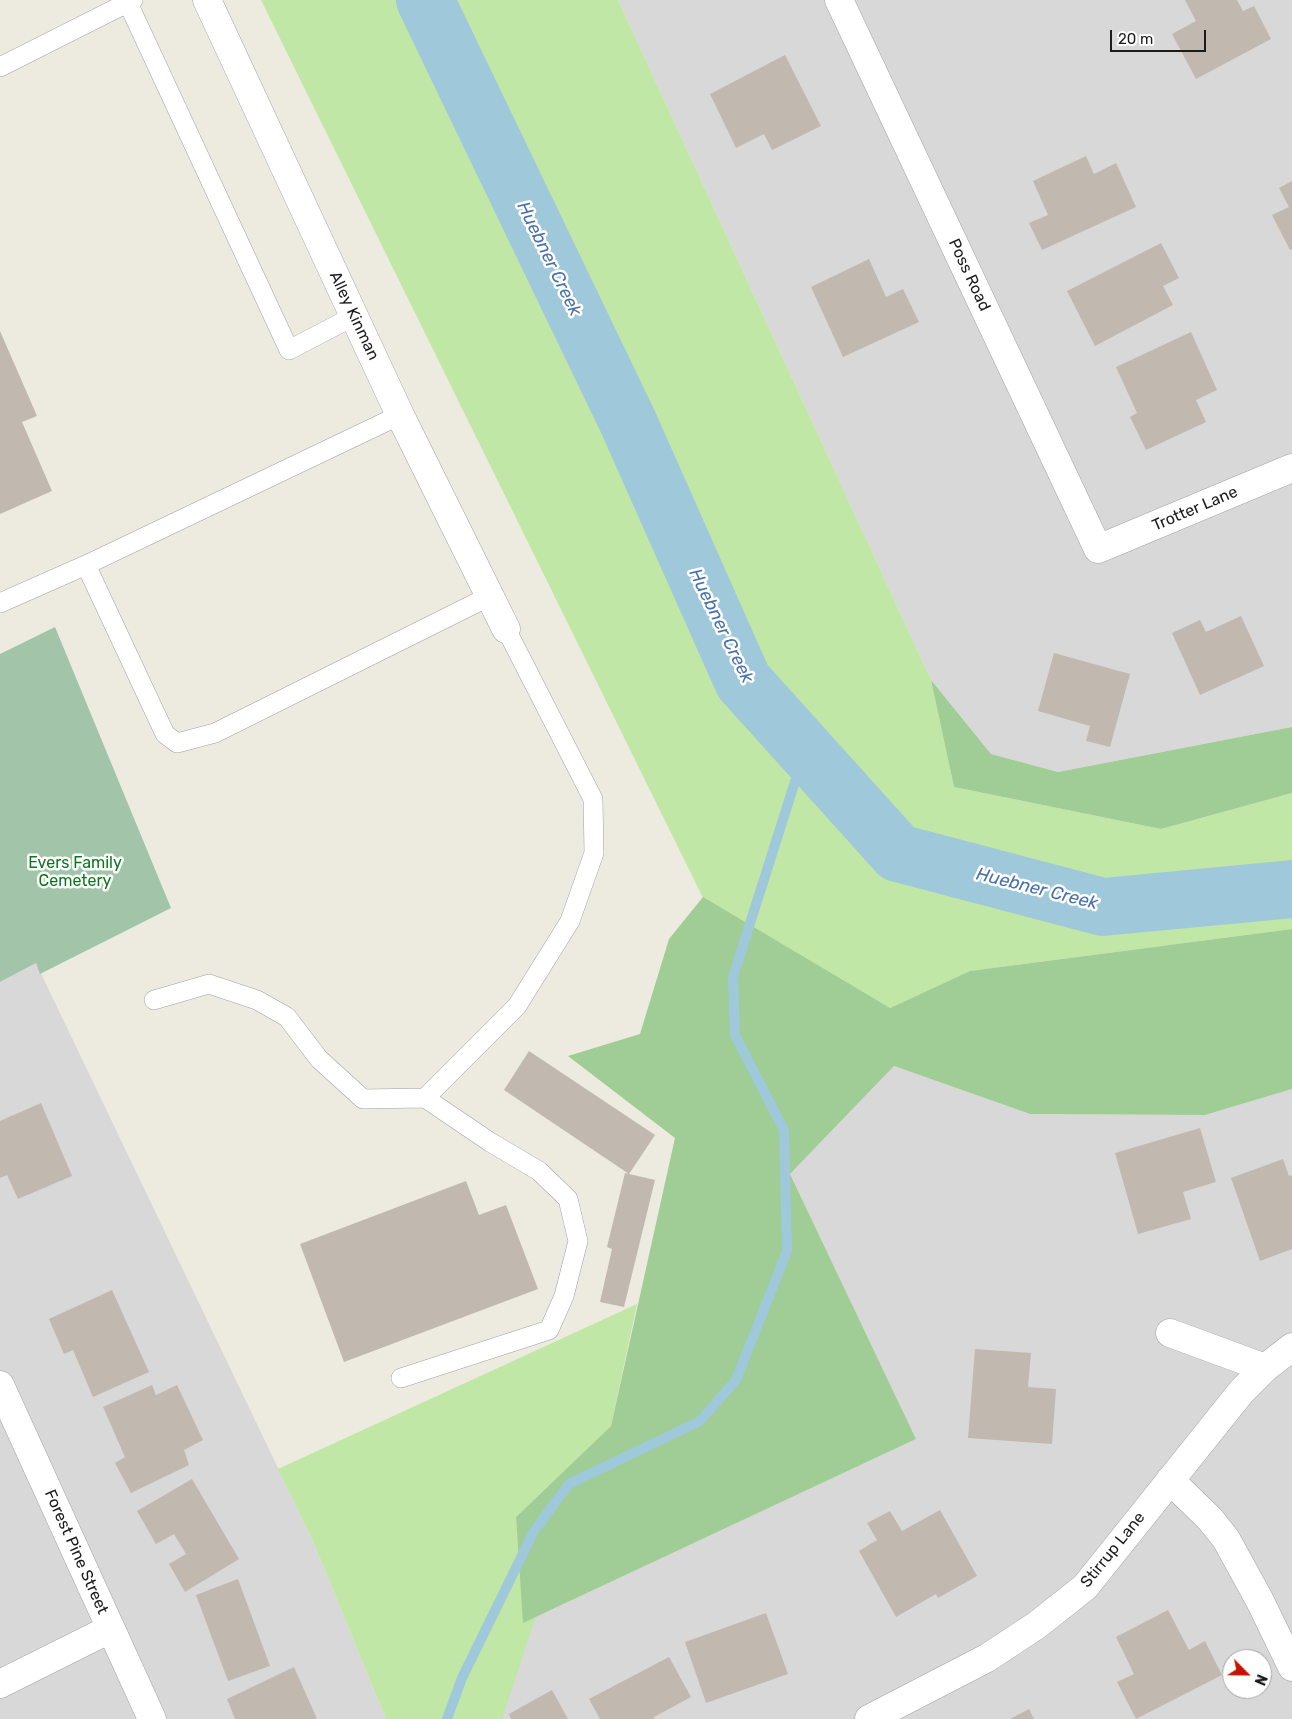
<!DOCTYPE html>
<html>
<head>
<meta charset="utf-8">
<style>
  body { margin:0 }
  #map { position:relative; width:1292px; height:1719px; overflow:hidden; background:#edeae0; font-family:Rubik,sans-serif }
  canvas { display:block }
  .north { position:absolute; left:1222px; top:1649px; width:50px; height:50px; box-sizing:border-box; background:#fff; border:1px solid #a4a4a4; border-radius:50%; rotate:113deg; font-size:14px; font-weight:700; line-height:20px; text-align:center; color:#1b1b1b }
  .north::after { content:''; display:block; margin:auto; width:18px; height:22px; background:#c41302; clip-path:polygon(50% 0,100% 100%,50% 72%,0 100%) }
  .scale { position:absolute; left:1110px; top:30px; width:96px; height:22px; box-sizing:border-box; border:2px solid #1b1b1b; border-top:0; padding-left:6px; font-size:15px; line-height:18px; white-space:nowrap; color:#1b1b1b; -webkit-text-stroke:4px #fff; paint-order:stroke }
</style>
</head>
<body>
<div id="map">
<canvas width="1292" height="1719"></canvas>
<div class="north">N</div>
<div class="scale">20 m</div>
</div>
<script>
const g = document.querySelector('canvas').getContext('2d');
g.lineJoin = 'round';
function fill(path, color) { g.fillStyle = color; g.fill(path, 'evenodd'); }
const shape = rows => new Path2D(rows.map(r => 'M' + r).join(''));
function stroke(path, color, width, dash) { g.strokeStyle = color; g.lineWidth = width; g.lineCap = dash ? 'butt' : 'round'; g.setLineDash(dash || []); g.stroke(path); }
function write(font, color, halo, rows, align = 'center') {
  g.font = font + ' Rubik,sans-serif'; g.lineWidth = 5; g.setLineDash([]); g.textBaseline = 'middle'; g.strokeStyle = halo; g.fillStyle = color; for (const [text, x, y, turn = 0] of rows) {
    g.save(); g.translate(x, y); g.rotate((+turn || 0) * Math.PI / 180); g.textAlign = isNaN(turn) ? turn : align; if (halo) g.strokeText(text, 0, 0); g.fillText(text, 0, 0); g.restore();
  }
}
fill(shape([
  [618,0,1292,0,1292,727,1058,772,991,754,931,680],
  [36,963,313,1541,386,1719,0,1719,0,982],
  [894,1066,1030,1114,1205,1115,1292,1089,1292,1719,435,1719,523,1623,916,1439,790,1174],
  [1232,1659,1262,1659,1262,1689,1232,1689]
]), '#d9d8d8');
fill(shape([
  [261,0,618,0,931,680,954,787,1161,829,1292,793,1292,929,970,971,890,1008,706,904],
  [637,1304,611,1426,516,1517,524,1622,536,1616,502,1719,386,1719,313,1541,278,1469]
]), '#c0e7a5');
fill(shape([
  [931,680,991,754,1058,772,1292,727,1292,793,1161,829,954,787],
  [703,897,890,1008,970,971,1292,929,1292,1089,1205,1115,1030,1114,894,1066,790,1174,916,1439,523,1623,516,1517,611,1426,675,1138,568,1056,640,1034,669,939]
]), '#a0cc95');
fill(shape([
  [55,627,171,908,40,974,36,963,0,982,0,654]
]), '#a2c5aa');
stroke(shape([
  [447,1719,462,1678,534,1531,569,1484,700,1421,736,1380,787,1251,784,1130,735,1035,733,977,805,750]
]), '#a0c8db', 10);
stroke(shape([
  [425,0,628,422,743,681,898,853,1103,907,1292,889]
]), '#a0c8db', 58);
fill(shape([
  [1185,0,1237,0,1243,11,1254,6,1271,39,1196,79,1172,34,1196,21],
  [785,55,821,126,772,150,764,134,736,148,710,94],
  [1086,156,1094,174,1116,163,1136,207,1042,250,1029,223,1048,215,1033,181],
  [1292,181,1292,249,1290,250,1272,215,1289,207,1279,188],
  [1161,243,1179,278,1163,286,1173,305,1095,346,1067,291],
  [869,259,886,297,903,289,919,322,843,357,811,287],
  [0,331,37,416,22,422,52,491,0,514],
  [1191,332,1217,390,1196,400,1206,422,1146,450,1130,417,1137,413,1116,367],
  [1241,616,1264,666,1200,695,1172,633,1200,620,1206,632],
  [1054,653,1130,674,1110,747,1086,741,1090,726,1038,711],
  [529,1051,655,1135,629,1174,504,1090],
  [41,1103,72,1176,18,1199,7,1175,0,1178,0,1121],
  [1200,1128,1216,1182,1183,1192,1191,1219,1138,1234,1115,1153],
  [1283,1159,1289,1176,1292,1175,1292,1249,1260,1261,1231,1178],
  [625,1173,655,1180,624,1307,600,1302,612,1249,607,1247],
  [466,1181,479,1215,506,1205,538,1289,344,1362,300,1244],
  [112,1290,149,1372,93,1397,73,1350,64,1354,49,1319],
  [975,1349,1031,1353,1028,1387,1056,1389,1052,1444,968,1438],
  [152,1385,156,1395,177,1385,203,1440,184,1450,189,1465,131,1493,115,1463,125,1457,103,1407],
  [192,1479,239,1559,185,1592,169,1564,186,1554,174,1534,156,1544,137,1511],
  [940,1510,977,1576,938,1598,936,1594,896,1617,859,1551,877,1540,867,1523,890,1511,902,1531],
  [238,1579,270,1666,228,1681,196,1595],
  [1168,1610,1189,1650,1205,1641,1222,1675,1136,1719,1117,1682,1134,1674,1116,1637],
  [766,1613,788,1674,706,1703,685,1642],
  [669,1657,691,1697,654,1717,655,1719,600,1719,589,1699],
  [294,1667,317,1719,235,1719,227,1699],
  [552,1690,568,1719,511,1719,509,1714],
  [1029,1709,1034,1719,1010,1719]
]), '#c1b8b0');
const lane = shape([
  [128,3,289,350,354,316],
  [0,67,133,0],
  [86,565,400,415],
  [0,603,86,565,165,734,177,743,215,733,490,596],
  [154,1000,209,984,257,1000,287,1017,319,1059,363,1099,425,1098,517,1006,570,921,594,853,593,799,506,629],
  [401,1378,549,1330,564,1296,578,1241,568,1199,539,1171,490,1142,425,1098]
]);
const street = shape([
  [207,0,400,415,506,629],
  [839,0,1098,549,1292,468],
  [1170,1333,1265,1368],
  [0,1385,152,1719],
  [1170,1480,1210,1519,1226,1539,1260,1601,1292,1667],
  [0,1684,110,1629],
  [869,1719,987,1658,1037,1625,1085,1587,1241,1392,1265,1368,1292,1347]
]);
stroke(lane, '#a2a2a2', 20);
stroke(street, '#a2a2a2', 29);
stroke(lane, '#fff', 19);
stroke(street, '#fff', 28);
write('16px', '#1b1b1b', '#fff', [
  ["Poss Road",969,275,65],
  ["Alley Kinman",354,316,65],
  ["Trotter Lane",1195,509,-23],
  ["Stirrup Lane",1113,1550,-51],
  ["Forest Pine Street",76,1552,66]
]);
write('16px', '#0c761e', '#fff', [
  ["Evers Family",75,863],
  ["Cemetery",75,881]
]);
write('italic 18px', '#4971a9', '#fff', [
  ["Huebner Creek",549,259,64],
  ["Huebner Creek",721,626,64],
  ["Huebner Creek",1037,889,14]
]);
</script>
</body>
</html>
